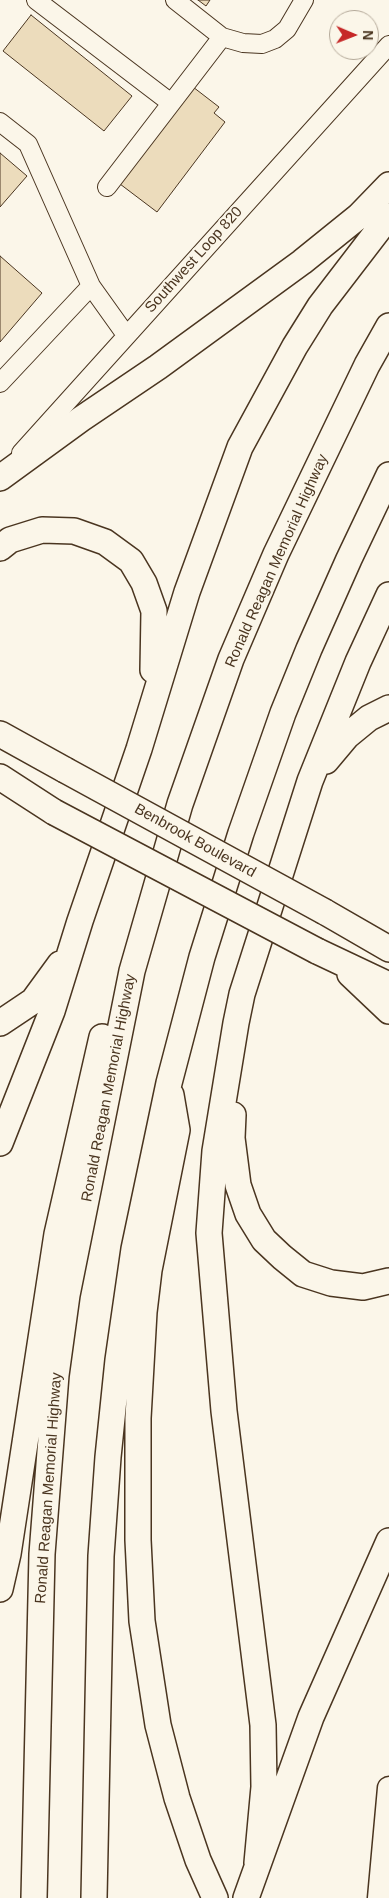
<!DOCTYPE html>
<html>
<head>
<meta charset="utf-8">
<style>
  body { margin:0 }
  #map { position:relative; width:389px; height:1898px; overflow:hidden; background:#fbf6e9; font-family:Arial,sans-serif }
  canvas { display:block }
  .north { position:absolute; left:329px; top:10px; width:50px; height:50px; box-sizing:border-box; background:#fbf6e9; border:1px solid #b4a999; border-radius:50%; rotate:91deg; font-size:14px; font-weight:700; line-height:20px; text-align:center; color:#4a3520 }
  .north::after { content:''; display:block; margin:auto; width:18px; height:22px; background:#c62828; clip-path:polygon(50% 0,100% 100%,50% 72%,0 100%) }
</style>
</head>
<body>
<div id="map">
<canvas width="389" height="1898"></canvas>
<div class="north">N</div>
</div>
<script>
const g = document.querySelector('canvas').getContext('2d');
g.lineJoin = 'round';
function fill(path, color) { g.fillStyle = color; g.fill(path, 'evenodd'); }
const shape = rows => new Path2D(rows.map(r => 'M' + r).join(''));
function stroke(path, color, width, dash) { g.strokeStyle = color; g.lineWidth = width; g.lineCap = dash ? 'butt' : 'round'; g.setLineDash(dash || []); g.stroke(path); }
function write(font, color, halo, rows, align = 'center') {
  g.font = font + ' Arial,sans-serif'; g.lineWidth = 4; g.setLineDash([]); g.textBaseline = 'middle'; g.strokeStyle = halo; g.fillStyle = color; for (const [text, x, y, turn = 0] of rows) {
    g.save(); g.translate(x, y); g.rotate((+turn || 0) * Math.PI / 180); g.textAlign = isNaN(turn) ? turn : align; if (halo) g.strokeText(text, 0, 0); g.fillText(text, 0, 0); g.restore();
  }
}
const building = shape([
  [198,0,210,0,206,6,198,0],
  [31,15,132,96,104,131,3,51,31,15],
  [193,87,219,107,214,113,225,122,157,212,120,184,193,87],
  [0,153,27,176,0,207,0,153],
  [0,256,42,293,0,342,0,256]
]);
fill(building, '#ecdcbc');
stroke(building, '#4a3520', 1);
const minor = shape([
  [36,0,171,103],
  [175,0,222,37,243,43,262,44,275,39,287,29,304,0],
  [0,122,28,144,91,286,126,335],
  [107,187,222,37],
  [0,383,91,286],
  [21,453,389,45]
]);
const major = shape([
  [379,1898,389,1788]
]);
const highway = shape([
  [0,478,81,419,158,367,302,262,359,216,389,185],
  [0,548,10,540,42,530,74,531,105,542,131,561,144,583,154,611,153,670],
  [0,734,65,770],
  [326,761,347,736,369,718,389,708],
  [0,777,54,812],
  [325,912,389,949],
  [317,951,389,985],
  [350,974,389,1011],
  [0,1023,33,1001,60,964],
  [171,1095,177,1130,149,1270,144,1312,138,1418,138,1540,142,1621,158,1725,177,1798,198,1860,215,1898],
  [233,1115,232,1138,238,1185,248,1214,264,1240,282,1257,303,1274,331,1283,363,1287,389,1281],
  [0,1143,52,1011,80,921,139,749,187,592,240,447,295,346,320,306,389,216],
  [0,1589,8,1554,57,1234,102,1037],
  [257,1863,264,1787,263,1725,224,1411,209,1233,215,1151,236,1023,242,994,310,781,358,662,389,595],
  [34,1898,42,1554,56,1375,67,1295,132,971,180,804,231,659,276,554,367,365,389,326],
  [94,1898,101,1556,108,1457,118,1360,134,1249,169,1083,202,957,241,833,283,713,309,649,349,559,389,475],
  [246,1898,311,1717,389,1541]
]);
stroke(minor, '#4a3520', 20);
stroke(major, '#4a3520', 25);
stroke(highway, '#4a3520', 28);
stroke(minor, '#fbf6e9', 18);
stroke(major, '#fbf6e9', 22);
stroke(highway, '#fbf6e9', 25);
const highwayBridge = shape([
  [65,770,325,912],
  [54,812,317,951]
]);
stroke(highwayBridge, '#4a3520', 28, []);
stroke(highwayBridge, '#fbf6e9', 25);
write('15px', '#4a3520', '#fbf6e9', [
  ["Southwest Loop 820",194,260,-48],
  ["Ronald Reagan Memorial Highway",277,561,-66],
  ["Benbrook Boulevard",195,841,29],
  ["Ronald Reagan Memorial Highway",109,1088,-79],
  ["Ronald Reagan Memorial Highway",49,1488,-86]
]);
</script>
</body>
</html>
